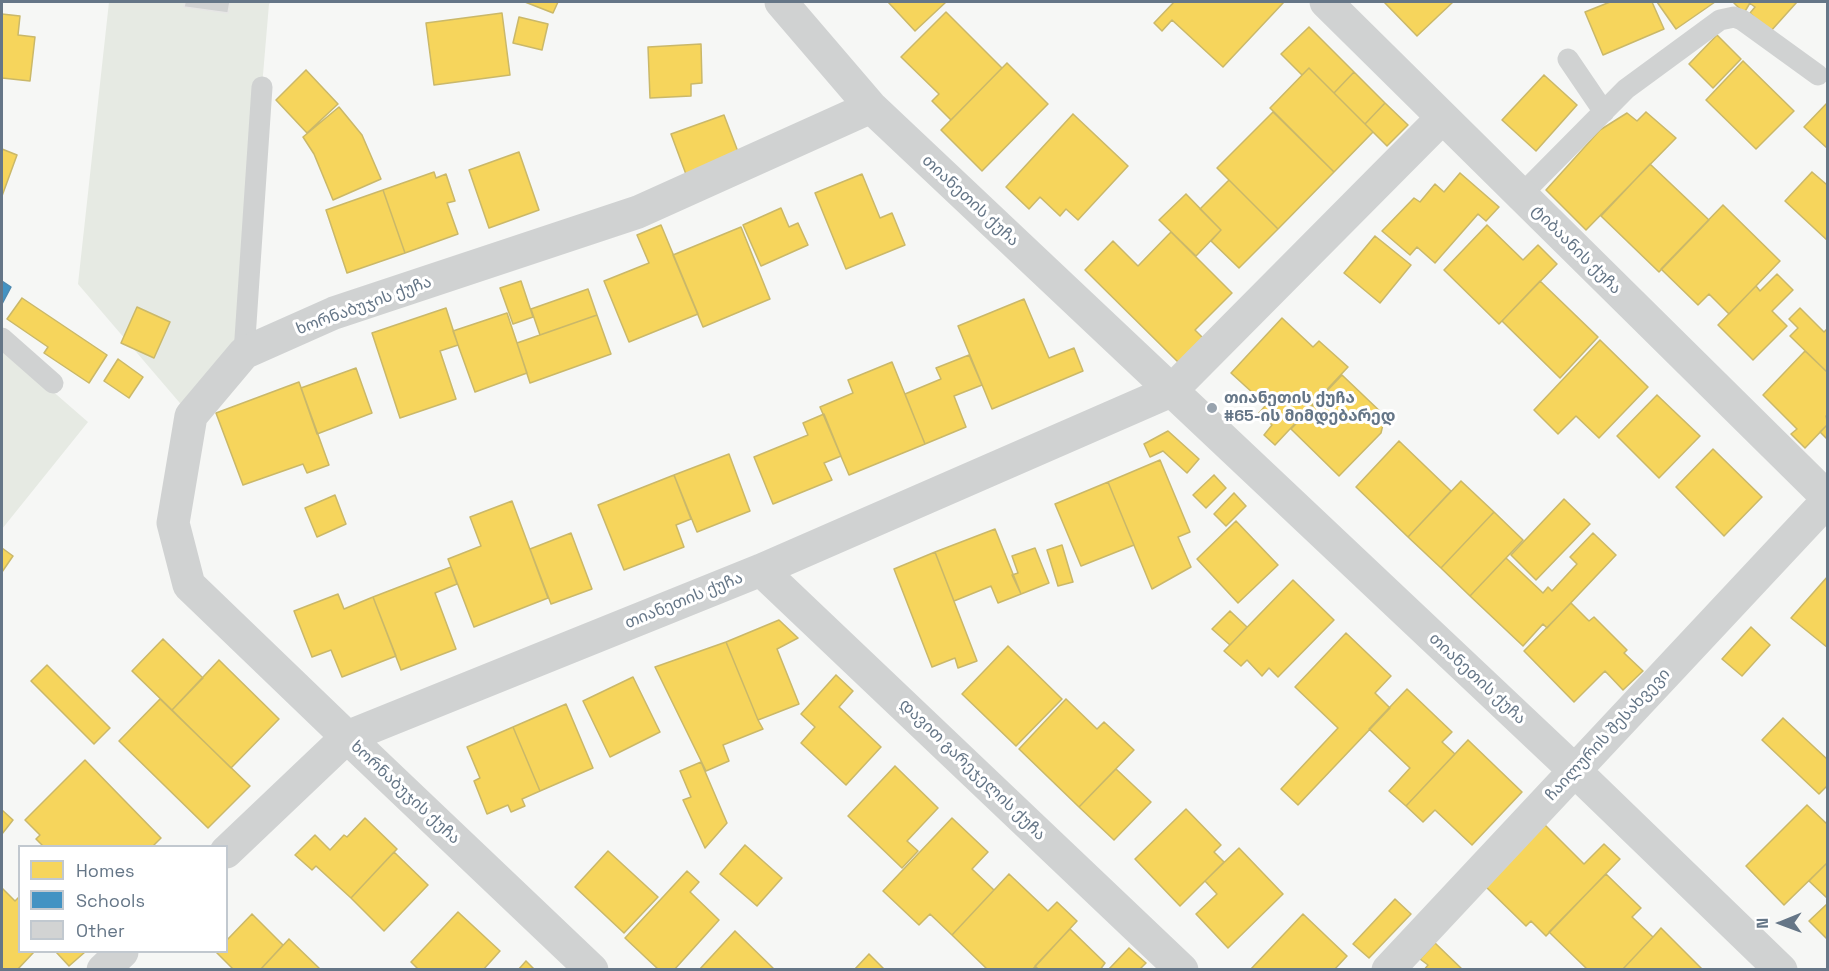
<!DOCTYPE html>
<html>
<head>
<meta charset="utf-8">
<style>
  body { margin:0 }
  #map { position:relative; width:1829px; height:971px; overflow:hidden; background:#f6f7f5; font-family:"Space Grotesk",sans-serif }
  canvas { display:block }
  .frame { position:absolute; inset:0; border:3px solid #657687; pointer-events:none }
  .legend { position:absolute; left:18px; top:845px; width:210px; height:108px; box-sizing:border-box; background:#fff; border:2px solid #c1c8cf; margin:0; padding:8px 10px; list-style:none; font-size:18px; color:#657687 }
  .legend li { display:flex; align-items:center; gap:12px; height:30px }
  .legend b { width:30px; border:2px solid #c1c8cf }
  .north { position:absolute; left:1751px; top:893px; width:60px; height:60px; -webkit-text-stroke:4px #fff; paint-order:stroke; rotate:269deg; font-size:16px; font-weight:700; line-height:24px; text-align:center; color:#657687 }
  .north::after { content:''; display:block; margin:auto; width:21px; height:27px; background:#657687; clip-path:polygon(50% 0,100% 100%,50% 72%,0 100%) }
</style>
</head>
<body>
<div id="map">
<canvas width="1829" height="971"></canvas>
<div class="frame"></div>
<ul class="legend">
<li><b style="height:16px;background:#f6d55c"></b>Homes</li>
<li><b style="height:16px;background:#4393c3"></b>Schools</li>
<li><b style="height:16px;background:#d2d3d3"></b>Other</li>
</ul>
<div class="north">N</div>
</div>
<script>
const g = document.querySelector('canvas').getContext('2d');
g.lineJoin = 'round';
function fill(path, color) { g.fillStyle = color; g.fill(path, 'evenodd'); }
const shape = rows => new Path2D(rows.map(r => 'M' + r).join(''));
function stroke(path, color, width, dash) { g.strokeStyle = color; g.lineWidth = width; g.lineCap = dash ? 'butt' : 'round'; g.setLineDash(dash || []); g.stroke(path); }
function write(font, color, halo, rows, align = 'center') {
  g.font = font + ' "Space Grotesk","Noto Sans Georgian",sans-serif'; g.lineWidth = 6; g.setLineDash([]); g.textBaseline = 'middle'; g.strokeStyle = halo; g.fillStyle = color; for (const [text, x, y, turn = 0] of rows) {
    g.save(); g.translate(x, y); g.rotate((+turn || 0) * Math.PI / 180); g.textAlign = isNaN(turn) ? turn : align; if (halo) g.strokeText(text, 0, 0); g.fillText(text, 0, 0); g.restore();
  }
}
fill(shape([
  [109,2,271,2,269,4,240,346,191,416,78,284],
  [3,348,88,422,2,529,2,350]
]), '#e6eae3');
const homes = shape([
  [525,2,558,2,553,13,525,2],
  [888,2,946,2,915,31,888,2],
  [1174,2,1284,2,1223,67,1172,20,1162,31,1154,23,1174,2],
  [1384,2,1453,2,1417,36,1384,2],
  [1610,2,1652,2,1664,29,1603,55,1585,12,1610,2],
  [1657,2,1715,2,1676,29,1657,2],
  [1733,2,1748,2,1750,3,1744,13,1733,2],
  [1748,2,1797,2,1770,32,1750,13,1755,7,1748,2],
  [946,12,1002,68,951,120,932,101,939,94,901,57,946,12],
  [502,13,510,75,434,85,426,23,502,13],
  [2,14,20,16,18,35,35,37,30,81,2,78,2,14],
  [519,17,548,24,542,50,513,43,519,17],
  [1309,27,1354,72,1334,93,1309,68,1302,75,1281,54,1309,27],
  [1717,35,1741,59,1713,88,1689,64,1717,35],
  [701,44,702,83,691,84,691,96,650,98,648,47,701,44],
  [1743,61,1794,111,1756,149,1706,100,1743,61],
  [1007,63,1048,104,982,171,941,130,1007,63],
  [1309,68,1373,132,1334,172,1270,108,1309,68],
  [306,70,338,104,307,133,276,100,306,70],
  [1354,72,1385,103,1365,124,1334,93,1354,72],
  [1544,75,1577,105,1536,151,1502,120,1544,75],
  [1828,102,1828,149,1804,127,1828,102],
  [1385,103,1408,125,1387,146,1365,124,1385,103],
  [339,107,362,135,381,179,333,200,314,154,303,137,339,107],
  [1273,112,1334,172,1278,229,1217,168,1273,112],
  [1646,112,1676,138,1586,230,1546,190,1600,130,1627,113,1637,121,1646,112],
  [1073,114,1128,166,1078,220,1066,209,1060,216,1040,197,1029,209,1006,187,1073,114],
  [724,115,740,157,687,177,671,134,724,115],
  [2,149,17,155,2,196,2,149],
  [519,152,539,210,489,228,469,170,519,152],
  [1650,164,1709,220,1659,272,1601,216,1650,164],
  [434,172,436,178,446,174,455,201,447,203,458,234,405,253,383,190,434,172],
  [1812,172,1826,184,1828,182,1828,241,1785,201,1812,172],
  [1460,173,1499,207,1486,221,1478,214,1435,263,1417,247,1410,255,1382,231,1414,198,1420,202,1435,184,1444,192,1460,173],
  [862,174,880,218,892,213,905,245,846,269,815,193,862,174],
  [1229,180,1278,229,1239,268,1211,241,1221,230,1200,209,1229,180],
  [383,190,405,253,347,273,326,210,383,190],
  [1186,194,1221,230,1196,256,1159,220,1186,194],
  [1723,205,1780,261,1729,314,1709,294,1698,305,1661,269,1723,205],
  [781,208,789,227,798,223,808,245,761,266,743,225,781,208],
  [661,225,698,314,629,342,604,281,649,263,637,235,661,225],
  [1487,225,1523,260,1538,245,1557,264,1499,324,1444,270,1487,225],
  [741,227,770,299,703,327,673,255,741,227],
  [1171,232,1232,293,1195,330,1204,339,1179,363,1085,270,1113,241,1138,266,1171,232],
  [1375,236,1411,265,1380,303,1344,273,1375,236],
  [1777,274,1793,290,1772,311,1787,326,1753,360,1718,325,1756,286,1760,291,1777,274],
  [521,281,533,317,513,324,500,288,521,281],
  [1540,281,1598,337,1560,378,1502,321,1540,281],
  [588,289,597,315,540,335,531,309,588,289],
  [22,298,107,355,89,383,44,353,48,347,7,319,22,298],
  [1024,299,1049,358,1074,348,1083,371,992,409,958,326,1024,299],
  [137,307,170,322,154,358,121,343,137,307],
  [446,308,458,345,440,351,456,399,400,418,372,333,446,308],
  [1800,308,1824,332,1828,328,1828,373,1790,336,1798,328,1789,319,1800,308],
  [507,313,527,373,475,392,453,331,507,313],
  [597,315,611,354,530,383,517,343,597,315],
  [1282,318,1313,347,1319,341,1348,367,1275,445,1264,435,1272,425,1259,413,1266,405,1231,373,1282,318],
  [1600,340,1648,387,1599,438,1576,416,1558,434,1534,410,1600,340],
  [1805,351,1828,373,1828,414,1826,416,1828,424,1805,448,1791,434,1797,429,1763,395,1805,351],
  [969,355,982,385,954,396,966,427,925,444,905,394,941,379,936,368,969,355],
  [118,359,143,377,129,398,104,381,118,359],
  [892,362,925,444,849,475,820,407,853,393,848,380,892,362],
  [356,368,372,413,317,434,301,388,356,368],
  [1342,375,1385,416,1381,433,1339,476,1291,429,1342,375],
  [299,382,329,465,307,473,303,464,243,485,216,413,299,382],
  [1657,395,1700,436,1659,478,1617,436,1657,395],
  [824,414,841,456,824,463,832,480,773,504,754,457,808,435,803,423,824,414],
  [1828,424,1828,440,1820,432,1828,424],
  [1168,431,1199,459,1187,473,1163,451,1150,457,1144,444,1168,431],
  [1399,441,1451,491,1408,537,1356,487,1399,441],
  [1713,449,1762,497,1724,536,1676,487,1713,449],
  [729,454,750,511,697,532,674,475,729,454],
  [1160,460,1190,532,1178,537,1191,567,1152,589,1108,482,1160,460],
  [674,475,691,519,676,525,684,547,624,570,598,505,674,475],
  [1214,475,1226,488,1206,508,1193,495,1214,475],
  [1461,481,1494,512,1441,568,1408,537,1461,481],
  [1108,482,1134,545,1081,566,1055,504,1108,482],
  [1234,493,1246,506,1226,526,1214,514,1234,493],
  [335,495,346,524,317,537,305,508,335,495],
  [1564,499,1590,524,1536,580,1511,555,1564,499],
  [512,501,548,598,474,627,448,559,481,546,470,517,512,501],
  [1494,512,1523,540,1470,596,1441,568,1494,512],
  [1236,521,1278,565,1238,603,1197,559,1236,521],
  [995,529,1021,594,998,603,991,586,954,601,935,552,995,529],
  [571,533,592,589,551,604,530,549,571,533],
  [1593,533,1616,555,1547,628,1543,624,1523,646,1470,596,1506,558,1543,593,1548,587,1552,591,1577,564,1570,557,1593,533],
  [1062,545,1073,582,1058,586,1047,550,1062,545],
  [2,548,13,556,2,572,2,548],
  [1035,548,1049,583,1021,594,1012,575,1018,573,1012,556,1035,548],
  [935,552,977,661,958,668,955,658,932,667,894,569,935,552],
  [451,567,457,584,435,593,456,649,401,670,373,597,451,567],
  [1828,576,1828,648,1791,618,1828,576],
  [1293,580,1334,620,1278,677,1269,668,1262,676,1247,660,1241,666,1224,651,1293,580],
  [338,594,344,609,373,597,396,656,342,677,331,650,312,657,294,611,338,594],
  [1571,603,1589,621,1594,617,1627,650,1624,653,1643,671,1623,690,1605,671,1574,702,1524,651,1571,603],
  [1230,611,1247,627,1230,645,1212,629,1230,611],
  [779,620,798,638,777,649,799,704,758,720,726,642,779,620],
  [1751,627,1770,645,1742,676,1722,659,1751,627],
  [1346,633,1391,676,1375,693,1390,708,1298,805,1281,789,1338,728,1295,687,1346,633],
  [163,639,203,678,172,710,132,671,163,639],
  [726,642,758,720,763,729,723,745,729,761,706,771,655,667,726,642],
  [1008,646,1062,699,1016,746,962,694,1008,646],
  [219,660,279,719,231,768,172,710,219,660],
  [47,665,110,728,94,744,31,681,47,665],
  [836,675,853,691,839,707,881,747,846,785,801,743,815,727,801,714,836,675],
  [633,677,660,732,610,757,583,701,633,677],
  [1407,689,1452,732,1442,742,1455,754,1406,806,1389,791,1410,768,1369,729,1407,689],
  [160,699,250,786,208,828,119,741,160,699],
  [1066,699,1097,729,1104,722,1134,750,1079,807,1019,749,1066,699],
  [566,704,593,768,540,791,513,727,566,704],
  [1783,718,1828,760,1828,785,1819,794,1762,740,1783,718],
  [513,727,540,791,522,799,525,806,511,812,508,805,487,814,474,781,480,778,467,747,513,727],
  [1468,740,1522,792,1472,845,1435,810,1423,822,1406,806,1468,740],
  [85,760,161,838,153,846,43,846,36,839,40,835,25,820,85,760],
  [701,762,727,823,705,848,683,800,691,797,680,771,701,762],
  [895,766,938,808,907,841,918,851,902,868,848,816,895,766],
  [1116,769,1151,802,1114,840,1079,807,1116,769],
  [1807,805,1828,825,1828,862,1784,905,1746,866,1807,805],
  [1186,809,1221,845,1214,852,1224,862,1180,906,1135,859,1186,809],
  [2,810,13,820,2,834,2,810],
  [365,818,397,849,351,898,316,866,312,870,295,855,315,835,330,850,344,835,347,837,365,818],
  [952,818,988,852,972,869,994,890,952,935,930,914,919,925,883,891,952,818],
  [1544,824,1584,864,1604,844,1620,859,1546,936,1531,921,1526,926,1484,885,1544,824],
  [745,845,782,878,757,906,720,874,745,845],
  [1239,848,1283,894,1228,948,1196,914,1217,894,1205,881,1239,848],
  [608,851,658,897,624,933,575,887,608,851],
  [394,852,428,885,384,931,351,898,394,852],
  [1828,862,1828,899,1809,881,1828,862],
  [687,871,699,882,690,892,719,920,674,970,659,970,625,938,687,871],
  [1009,874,1048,911,1057,902,1077,921,1032,970,988,970,952,935,1009,874],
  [1606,874,1641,908,1632,917,1653,937,1622,970,1588,970,1549,932,1606,874],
  [2,888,15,901,20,896,20,952,34,952,17,970,2,970,2,888],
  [1395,899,1411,914,1369,958,1353,944,1395,899],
  [1828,903,1828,940,1809,921,1828,903],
  [458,912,500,951,483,970,419,970,411,962,458,912],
  [252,914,283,945,260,970,234,970,216,952,226,952,226,941,252,914],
  [1303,914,1347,956,1334,970,1250,970,1303,914],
  [1661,928,1702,969,1622,970,1653,937,1661,928],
  [1070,929,1105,963,1100,970,1039,970,1035,966,1070,929],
  [735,931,775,970,699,970,735,931],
  [289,939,321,970,260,970,289,939],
  [1435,943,1463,970,1424,970,1428,965,1420,959,1435,943],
  [1129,948,1146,963,1139,970,1108,970,1129,948],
  [56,952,85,952,69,966,56,952],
  [869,954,885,970,854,970,869,954],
  [526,961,535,970,518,970,526,961]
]);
fill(homes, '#f6d55c');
stroke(homes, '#cab869', 1.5);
const schools = shape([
  [2,281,11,287,2,304,2,281]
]);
fill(schools, '#4393c3');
stroke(schools, '#4d8ab1', 1.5);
const building = shape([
  [185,2,230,2,228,13,184,7,185,2]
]);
fill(building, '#d2d3d3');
stroke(building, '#e6e6e5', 1.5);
stroke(shape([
  [1568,59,1604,112],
  [1521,195,1626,89,1720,20,1734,17,1742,20,1818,75],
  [2,338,53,383],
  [244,353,262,87]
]), '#d0d2d2', 21);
stroke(shape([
  [781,2,871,107,1574,770,1781,970],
  [1326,2,1828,498],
  [761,570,1182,970],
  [226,852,347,737,761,570,1171,391,1442,118],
  [103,970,122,952],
  [592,970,347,737,189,585,173,523,191,416,244,353,334,313,638,212,871,107],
  [1388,970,1828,500]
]), '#d0d2d2', 33);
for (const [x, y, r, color] of [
  [1212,408,6,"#98a3ae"]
]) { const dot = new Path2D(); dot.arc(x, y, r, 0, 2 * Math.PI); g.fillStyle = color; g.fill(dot); stroke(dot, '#fff', 2); }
write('16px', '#657687', '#fff', [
  ["თიანეთის ქუჩა",970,201,43],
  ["ტიბაანის ქუჩა",1576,250,45],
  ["ხორნაბუჯის ქუჩა",364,306,-20],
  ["თიანეთის ქუჩა",684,601,-22],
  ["თიანეთის ქუჩა",1477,679,43],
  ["ჩაილურის შესახვევი",1608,735,-47],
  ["დავით გარეჯელის ქუჩა",972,770,44],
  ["ხორნაბუჯის ქუჩა",405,793,43]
]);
write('bold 16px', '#657687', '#fff', [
  ["თიანეთის ქუჩა",1224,399],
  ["#65-ის მიმდებარედ",1224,417]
], 'left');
</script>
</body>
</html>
